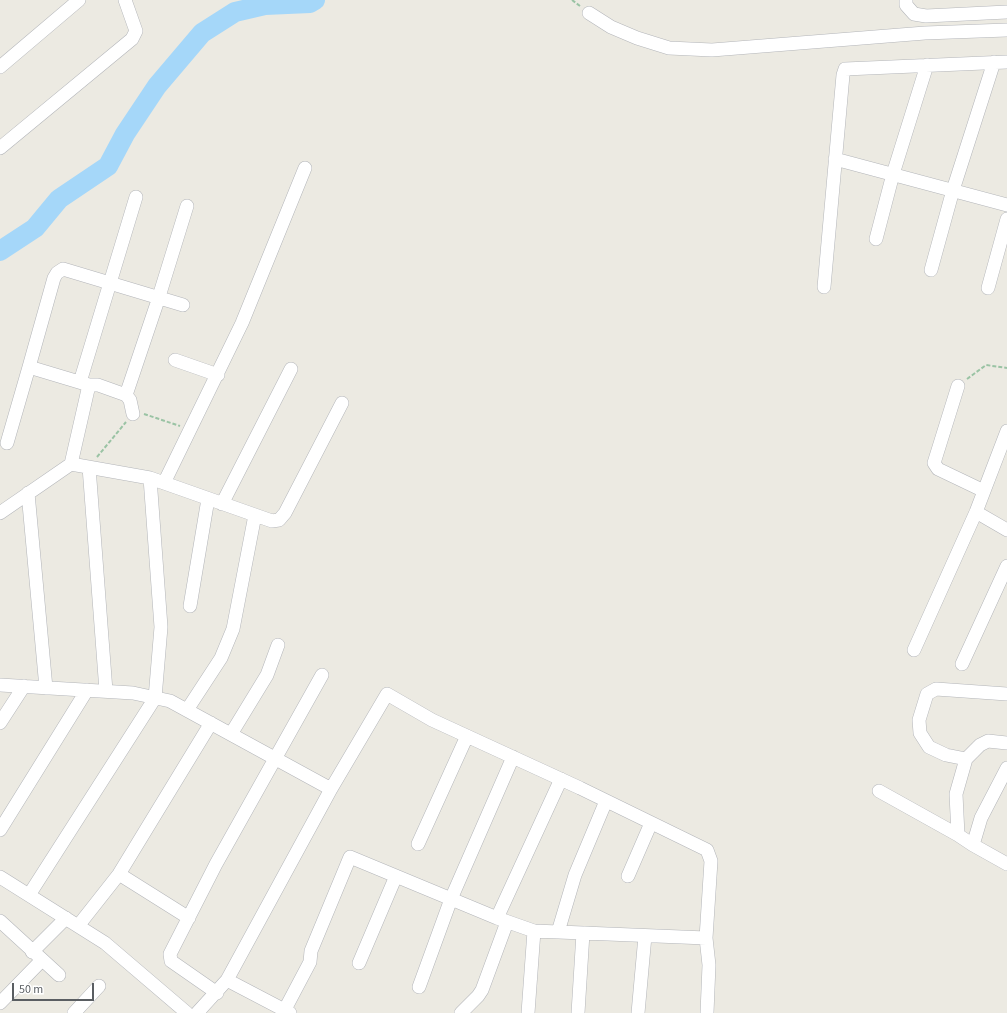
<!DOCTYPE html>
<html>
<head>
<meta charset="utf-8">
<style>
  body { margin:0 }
  #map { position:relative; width:1007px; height:1013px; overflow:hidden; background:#eceae2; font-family:"Source Sans 3",sans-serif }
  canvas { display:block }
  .scale { position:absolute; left:12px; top:983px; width:82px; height:18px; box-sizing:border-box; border:2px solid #5a5e62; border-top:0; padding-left:5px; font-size:12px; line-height:14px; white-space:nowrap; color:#5a5e62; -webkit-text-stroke:3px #fff; paint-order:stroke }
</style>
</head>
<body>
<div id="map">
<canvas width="1007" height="1013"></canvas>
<div class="scale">50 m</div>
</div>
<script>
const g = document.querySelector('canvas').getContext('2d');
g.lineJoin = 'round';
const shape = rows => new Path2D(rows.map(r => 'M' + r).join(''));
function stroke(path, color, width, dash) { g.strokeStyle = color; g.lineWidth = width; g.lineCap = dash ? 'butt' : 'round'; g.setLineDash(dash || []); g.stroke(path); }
stroke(shape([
  [0,251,35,228,59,199,108,166,125,134,157,86,202,33,235,12,265,5,310,3,315,0]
]), '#a5d7f9', 20);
const minor = shape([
  [906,0,906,5,914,14,926,16,1007,12],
  [589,13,611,27,637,38,669,48,712,50,925,33,1007,30],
  [0,67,79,0],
  [0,148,132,39,136,31,125,0],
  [835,159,1007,205],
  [876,239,893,174,927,65],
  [931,270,953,190,994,62],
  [824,287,843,75,845,69,1007,62],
  [988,288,1007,219],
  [175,360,218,375],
  [29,367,54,278,57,273,63,269,183,305],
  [80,382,136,197],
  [958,386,934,463,938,469,984,491],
  [126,395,157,303,187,206],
  [7,443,29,367,89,385],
  [71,464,89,385,98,385,126,395,130,400,133,414],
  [89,467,106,691],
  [164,483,242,323,305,168],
  [28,493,46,688],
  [222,504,291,369],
  [976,512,1007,530],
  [0,513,71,464,150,478],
  [190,606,208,499],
  [914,650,976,512,1007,431],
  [962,664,1007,566],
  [0,685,133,693,170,701,331,789],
  [187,710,221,658,233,629,255,515],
  [0,723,24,686],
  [231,734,267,675,278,645],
  [966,759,946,755,929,747,920,733,919,720,927,694,936,689,1007,694],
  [1007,768,981,818,973,845,1007,864],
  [879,791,958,835],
  [0,830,87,690],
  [418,844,467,736],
  [973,845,958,835,956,794,966,759,980,745,988,741,1007,743],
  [119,874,189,918],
  [628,876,651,823],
  [0,877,105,943,187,1013],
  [29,895,155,698,161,627,150,478,272,521,279,520,285,513,342,403],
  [497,918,561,779],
  [0,921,59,975],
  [78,926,119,874,211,723],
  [558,932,575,875,606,801],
  [706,938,709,965,707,1013],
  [32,952,66,918],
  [359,963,396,876],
  [227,980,290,1013],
  [419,987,451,899,513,757],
  [217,993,171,961,170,954,216,864,322,675],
  [0,1003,41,961],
  [74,1013,99,986],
  [197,1013,227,980,331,789,387,694,432,720,580,788,707,850,711,861,706,938,534,931,497,918,350,857,311,951,310,962,283,1013],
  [461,1013,478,996,482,990,507,922],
  [528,1013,534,931],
  [578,1013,583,933],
  [638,1013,645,936]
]);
stroke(minor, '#b3b5b9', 14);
stroke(shape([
  [572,0,580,6],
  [967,379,986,365,1007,368],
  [144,414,180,426],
  [97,457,126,422]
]), '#9ac3a4', 2, [4, 2]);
stroke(minor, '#fff', 13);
</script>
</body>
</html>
